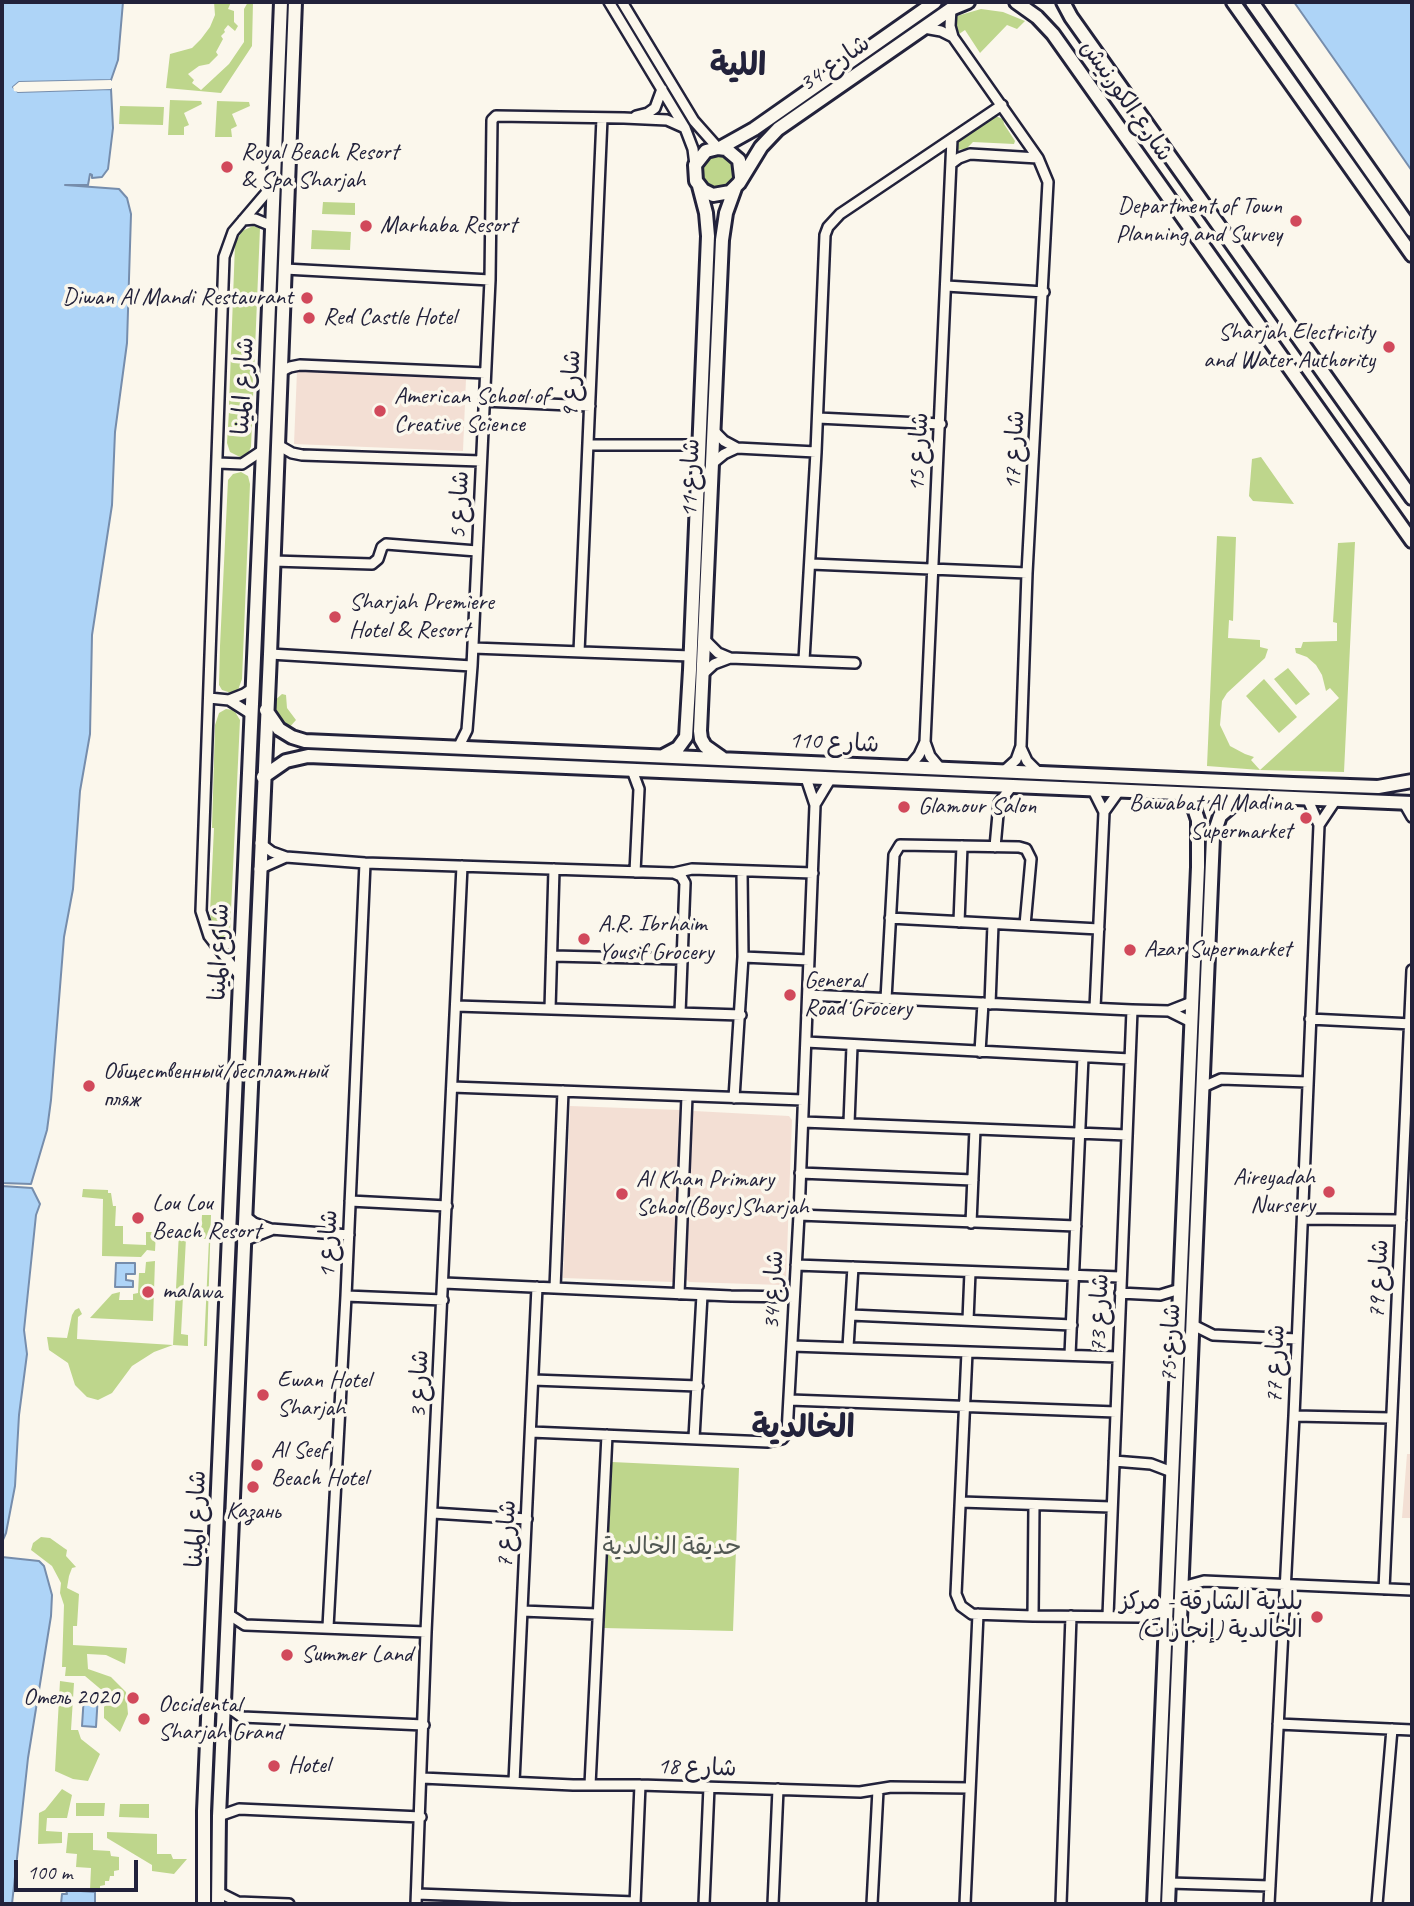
<!DOCTYPE html>
<html>
<head>
<meta charset="utf-8">
<style>
  body { margin:0 }
  #map { position:relative; width:1414px; height:1906px; overflow:hidden; background:#fbf7ec; font-family:Caveat,sans-serif }
  canvas { display:block }
  .frame { position:absolute; inset:0; border:4px solid #22223b; pointer-events:none }
  .scale { position:absolute; left:14px; top:1860px; width:124px; height:32px; box-sizing:border-box; border:4px solid #22223b; border-top:0; padding-left:9px; font-size:21px; line-height:24px; white-space:nowrap; color:#22223b; -webkit-text-stroke:5px #fbf7ec; paint-order:stroke }
</style>
</head>
<body>
<div id="map">
<canvas width="1414" height="1906"></canvas>
<div class="frame"></div>
<div class="scale">100 m</div>
</div>
<script>
const g = document.querySelector('canvas').getContext('2d');
g.lineJoin = 'round';
function fill(path, color) { g.fillStyle = color; g.fill(path, 'evenodd'); }
const shape = rows => new Path2D(rows.map(r => 'M' + r).join(''));
function stroke(path, color, width, dash) { g.strokeStyle = color; g.lineWidth = width; g.lineCap = dash ? 'butt' : 'round'; g.setLineDash(dash || []); g.stroke(path); }
function write(font, color, halo, rows, align = 'center') {
  g.font = font + ' Caveat,"Playpen Sans Arabic",sans-serif'; g.lineWidth = 7; g.setLineDash([]); g.textBaseline = 'middle'; g.strokeStyle = halo; g.fillStyle = color; for (const [text, x, y, turn = 0] of rows) {
    g.save(); g.translate(x, y); g.rotate((+turn || 0) * Math.PI / 180); g.textAlign = isNaN(turn) ? turn : align; if (halo) g.strokeText(text, 0, 0); g.fillText(text, 0, 0); g.restore();
  }
}
fill(shape([
  [297,371,466,379,463,451,294,444],
  [570,1106,680,1110,673,1282,563,1278],
  [694,1111,789,1116,792,1120,786,1280,781,1285,689,1282,685,1278,690,1114],
  [1407,1454,1412,1454,1412,1518,1402,1518]
]), '#f3dfd4');
fill(shape([
  [214,2,231,2,228,9,234,11,234,22,238,26,235,31,228,25,224,30,225,32,221,36,223,39,216,52,218,55,209,64,199,66,188,74,194,80,192,83,201,90,229,64,244,42,244,9,248,2,253,2,252,46,221,93,166,88,170,54,192,48,201,39,210,27,215,15],
  [287,2,289,2,282,223,277,223],
  [981,9,1003,12,1025,21,1017,29,1007,25,980,53,965,30,959,34,956,25,957,16],
  [170,100,201,101,202,104,184,113,189,125,184,127,184,135,168,135],
  [217,101,249,102,250,106,232,114,237,126,231,129,232,137,215,137],
  [120,106,164,107,163,125,119,124],
  [993,115,1003,119,1004,124,1015,141,1014,144,973,142,966,149,956,150,957,140,988,122,988,117],
  '700 172a18 18 0 1 1 36 0a18 18 0 1 1-36 0Z',
  [323,202,355,203,355,215,322,214],
  [253,226,260,228,251,447,247,455,240,457,230,452,227,443,229,411,236,411,237,407,229,405,235,244,242,231],
  [312,230,351,232,350,250,311,249],
  [1261,457,1294,504,1253,501,1249,496,1252,459],
  [241,472,248,476,250,484,242,679,238,690,231,693,222,690,219,685,220,646,228,480,233,474],
  [1217,536,1236,537,1233,621,1229,620,1228,638,1260,640,1260,647,1268,649,1265,658,1227,693,1222,701,1220,725,1230,746,1245,754,1254,757,1251,760,1260,770,1339,698,1330,688,1326,691,1322,675,1316,665,1307,657,1296,653,1295,648,1301,648,1303,642,1337,641,1337,623,1333,622,1338,543,1355,542,1344,772,1260,770,1207,766],
  [1288,668,1310,694,1296,705,1274,679],
  [1264,679,1297,717,1279,733,1246,696],
  [282,694,286,695,287,708,296,720,288,729,277,718,273,709,273,702],
  [226,709,234,710,240,720,230,932,222,938,218,936,212,929,210,912,214,828,212,828,215,725,219,713],
  [83,1189,108,1190,108,1193,111,1193,113,1206,116,1206,115,1226,123,1226,123,1244,146,1245,146,1232,156,1232,155,1251,147,1250,141,1257,102,1256,103,1199,82,1197],
  [202,1215,211,1215,207,1346,204,1346,209,1239,186,1238,181,1334,188,1335,188,1346,173,1345,154,1352,132,1366,112,1393,98,1400,87,1397,75,1385,68,1363,49,1350,47,1337,67,1338,72,1315,75,1310,79,1308,82,1314,78,1317,77,1339,173,1345,179,1232,201,1232],
  [155,1261,153,1321,90,1318,112,1294,120,1292,119,1300,133,1300,133,1294,138,1293,139,1273,145,1273,146,1262],
  [612,1462,739,1468,733,1631,604,1628],
  [41,1537,50,1538,64,1548,67,1550,66,1556,76,1567,72,1568,69,1576,67,1588,79,1594,77,1626,73,1626,73,1645,127,1648,125,1664,106,1655,87,1654,88,1669,111,1677,126,1692,128,1714,120,1732,104,1718,104,1692,85,1676,65,1676,66,1667,62,1667,64,1605,60,1593,61,1583,52,1566,31,1550,33,1543],
  [60,1681,74,1683,71,1730,78,1730,81,1739,100,1754,88,1781,73,1779,55,1771],
  [62,1789,72,1795,67,1818,47,1818,46,1831,62,1832,62,1843,38,1844,39,1813,45,1810],
  [76,1803,105,1803,104,1816,76,1816],
  [120,1804,149,1804,149,1818,119,1817],
  [107,1832,157,1834,157,1854,171,1854,173,1859,187,1859,174,1874,152,1871,152,1865,107,1838],
  [68,1833,93,1833,93,1850,110,1851,111,1856,119,1857,119,1870,114,1871,114,1876,110,1876,109,1881,105,1881,105,1885,100,1886,100,1891,90,1890,91,1868,76,1867,77,1854,66,1853]
]), '#bed68c');
const water = shape([
  [2,2,123,2,118,60,111,80,19,82,13,87,18,92,111,89,113,128,108,169,102,177,92,178,92,175,90,174,88,185,65,185,119,189,127,198,131,214,127,343,115,432,112,505,92,635,90,734,80,791,73,889,64,937,51,1100,47,1130,31,1184,2,1183,2,2],
  [1294,2,1412,2,1412,171,1353,86,1294,2],
  [2,1186,32,1188,40,1204,36,1215,24,1330,27,1354,19,1415,15,1486,6,1533,2,1542,2,1186],
  [116,1263,135,1263,135,1274,126,1274,126,1280,133,1281,133,1287,115,1287,116,1263],
  [2,1557,39,1561,44,1566,52,1595,51,1616,28,1758,12,1904,2,1904,2,1557],
  [84,1695,98,1695,96,1727,82,1726,84,1695],
  [66,1890,95,1892,95,1904,61,1904,62,1894,67,1894,66,1890]
]);
fill(water, '#aed4f7');
stroke(water, '#768dac', 2);
fill(shape([
  [111,80,111,84,16,87,111,85,111,89,18,92,14,91,13,87,19,82]
]), '#fbf7ec');
const street = shape([
  [609,2,685,128,693,149,695,165],
  [622,2,694,121,718,148],
  [951,9,950,26,953,37,1038,158,1048,182,1027,573,1021,746,1016,760,1004,771],
  [924,28,941,31,953,37],
  [636,116,648,113,655,108,662,89],
  [951,164,959,158,970,154,1038,158],
  [243,220,255,219,272,226],
  [285,269,490,280],
  [946,286,1044,292],
  [280,372,290,367,300,365,485,373],
  [484,401,590,406],
  [818,418,941,424],
  [714,431,724,441,737,448,816,452],
  [278,445,292,453,302,455,481,461],
  [589,445,699,445],
  [218,463,242,464,263,450],
  [713,463,724,454,737,448],
  [273,561,372,564,378,559,382,547,386,544,477,551],
  [811,564,1027,573],
  [705,640,718,653,730,658],
  [473,648,691,656],
  [579,652,602,118],
  [270,654,472,666],
  [804,660,816,452,825,235,828,227,840,214,1002,105],
  [702,675,714,664,730,658,855,663],
  [209,698,229,700,251,714],
  [229,700,244,694,253,688],
  [458,748,467,730,472,666,490,280,492,120,496,116,624,118,667,120,685,128],
  [1021,748,1027,761,1039,773],
  [909,767,919,755,925,742],
  [940,768,930,756,925,742,952,139],
  [632,770,639,789,635,872],
  [1093,790,1104,812,1095,1008],
  [816,803,831,778],
  [1404,803,1412,817],
  [1104,812,1119,791],
  [1319,825,1335,801],
  [260,843,272,852,286,857,365,863,674,873,692,869,813,873],
  [995,847,999,803,1012,786],
  [259,869,286,857],
  [674,873,681,876,685,883,680,1013],
  [890,918,1099,929],
  [959,922,962,846],
  [215,944,232,944,241,938],
  [552,956,682,959],
  [743,957,809,960],
  [240,976,209,936,201,911,224,257,233,232,273,185],
  [808,995,1132,1010,1169,1011,1192,1002],
  [886,999,894,855,900,845,1019,847,1026,849,1031,859,1025,925],
  [990,1004,993,924],
  [456,1006,741,1015],
  [550,1009,554,869],
  [1169,1011,1191,1022],
  [1310,1019,1412,1024],
  [806,1042,1130,1059],
  [980,1052,983,1003],
  [452,1087,803,1100],
  [1203,1087,1221,1079,1308,1082],
  [734,1098,743,957,742,871],
  [803,1122,1127,1135],
  [849,1123,852,1046],
  [800,1173,973,1180],
  [350,1201,447,1206],
  [799,1215,1076,1226],
  [245,1216,254,1223,271,1229,349,1235],
  [1303,1219,1401,1220],
  [971,1223,975,1129],
  [243,1241,271,1230],
  [796,1265,1120,1277],
  [444,1283,731,1296,794,1297],
  [555,1288,563,1091],
  [1120,1293,1160,1295,1180,1289],
  [679,1294,687,1096],
  [346,1296,443,1300],
  [851,1315,1072,1325],
  [968,1320,970,1272],
  [1193,1325,1213,1335,1297,1339],
  [792,1346,1118,1357],
  [848,1347,853,1267],
  [967,1352,956,1594,961,1606,972,1614,1033,1616,1141,1617,1166,1611],
  [1070,1355,1083,1057],
  [533,1380,698,1386],
  [790,1400,1116,1412],
  [1294,1416,1391,1418],
  [531,1432,768,1442,782,1439,787,1433,799,1215,815,805,806,778],
  [694,1438,702,1295],
  [1114,1461,1151,1464,1172,1472],
  [961,1502,1111,1507],
  [433,1513,527,1519],
  [1182,1587,1204,1581,1412,1590],
  [1384,1589,1412,970],
  [522,1611,597,1614],
  [228,1614,245,1625,426,1632],
  [1033,1616,1034,1505],
  [1108,1616,1132,1010],
  [328,1627,346,1296,365,863],
  [224,1704,242,1717,424,1725],
  [1278,1724,1412,1730],
  [422,1778,573,1785,640,1785,860,1792,891,1787,970,1788],
  [514,1782,537,1287],
  [590,1785,607,1435],
  [219,1816,239,1809,421,1817],
  [1169,1883,1270,1886],
  [218,1892,238,1902,289,1904],
  [417,1894,635,1902],
  [416,1904,426,1632,462,866],
  [635,1904,640,1785],
  [704,1904,709,1787],
  [773,1904,778,1789],
  [872,1904,878,1790],
  [965,1904,978,1614],
  [1061,1904,1071,1616],
  [1269,1904,1294,1416,1319,825,1308,800],
  [1377,1904,1392,1729]
]);
const secondary = shape([
  [1016,2,1037,17,1053,34,1412,541],
  [1063,2,1071,17,1412,498],
  [1233,2,1412,255],
  [1252,2,1412,230],
  [720,148,754,129,935,2],
  [741,177,739,160,726,149,718,148,706,151,695,165,696,181,703,190,713,195,730,192,739,183,761,147,778,129,951,9,968,2],
  [266,710,279,729,292,737,305,741,1293,784,1378,787,1412,781],
  [663,756,678,748,686,737,690,670,708,236,706,213,699,186],
  [722,758,705,746,701,739,700,731,722,240,726,213,735,188],
  [263,777,286,761,308,756,1412,803],
  [204,1904,204,1811,266,381,281,2],
  [218,1904,219,1816,270,654,295,2],
  [1154,1904,1198,867,1198,820,1194,808,1181,794],
  [1168,1904,1213,837,1220,816,1243,796]
]);
stroke(street, '#22223b', 14);
stroke(secondary, '#22223b', 18);
stroke(street, '#fbf7ec', 9);
stroke(secondary, '#fbf7ec', 12);
for (const [x, y, r, color] of [
  [227,167,7,"#d1495b"],
  [1296,221,7,"#d1495b"],
  [366,226,7,"#d1495b"],
  [307,298,7,"#d1495b"],
  [309,318,7,"#d1495b"],
  [1389,347,7,"#d1495b"],
  [380,411,7,"#d1495b"],
  [335,617,7,"#d1495b"],
  [904,807,7,"#d1495b"],
  [1306,818,7,"#d1495b"],
  [584,939,7,"#d1495b"],
  [1130,950,7,"#d1495b"],
  [790,995,7,"#d1495b"],
  [89,1086,7,"#d1495b"],
  [1329,1192,7,"#d1495b"],
  [622,1194,7,"#d1495b"],
  [138,1218,7,"#d1495b"],
  [148,1292,7,"#d1495b"],
  [263,1395,7,"#d1495b"],
  [257,1465,7,"#d1495b"],
  [253,1487,7,"#d1495b"],
  [1317,1617,7,"#d1495b"],
  [287,1655,7,"#d1495b"],
  [133,1698,7,"#d1495b"],
  [144,1719,7,"#d1495b"],
  [274,1766,7,"#d1495b"]
]) { const dot = new Path2D(); dot.arc(x, y, r, 0, 2 * Math.PI); g.fillStyle = color; g.fill(dot); stroke(dot, '#fbf7ec', 2.5); }
write('24px', '#22223b', '#fbf7ec', [
  ["شارع 34",835,64,-35],
  ["شارع الكورنيش",1126,101,55],
  ["شارع 9",572,384,-88],
  ["شارع المينا",244,386,-87],
  ["شارع 17",1015,450,-87],
  ["شارع 15",919,452,-87],
  ["شارع 11",691,478,-88],
  ["شارع 5",460,505,-87],
  ["شارع 110",834,743,3],
  ["شارع المينا",220,952,-88],
  ["شارع 1",329,1244,-88],
  ["شارع 79",1379,1279,-87],
  ["شارع 34",774,1290,-87],
  ["شارع 73",1100,1313,-88],
  ["شارع 75",1171,1343,-87],
  ["شارع 77",1276,1364,-88],
  ["شارع 3",420,1384,-88],
  ["شارع المينا",197,1519,-88],
  ["شارع 7",507,1534,-87],
  ["شارع 18",697,1768,2]
]);
write('24px', '#22223b', '#fbf7ec', [
  ["Royal Beach Resort",241,153],
  ["& Spa Sharjah",241,181],
  ["Department of Town",1282,207,"right"],
  ["Planning and Survey",1282,235,"right"],
  ["Marhaba Resort",380,226],
  ["Diwan Al Mandi Restaurant",293,298,"right"],
  ["Red Castle Hotel",323,318],
  ["Sharjah Electricity",1375,333,"right"],
  ["and Water Authority",1375,361,"right"],
  ["American School of",394,397],
  ["Creative Science",394,425],
  ["Sharjah Premiere",349,603],
  ["Hotel & Resort",349,631],
  ["Bawabat Al Madina",1292,804,"right"],
  ["Supermarket",1292,832,"right"],
  ["Glamour Salon",918,807],
  ["A.R. Ibrhaim",598,925],
  ["Yousif Grocery",598,953],
  ["Azar Supermarket",1144,950],
  ["General",804,981],
  ["Road Grocery",804,1009],
  ["Общественный/бесплатный",103,1072],
  ["пляж",103,1100],
  ["Aireyadah",1315,1178,"right"],
  ["Nursery",1315,1206,"right"],
  ["Al Khan Primary",636,1180],
  ["School(Boys)Sharjah",636,1208],
  ["Lou Lou",152,1204],
  ["Beach Resort",152,1232],
  ["malawa",162,1292],
  ["Ewan Hotel",277,1381],
  ["Sharjah",277,1409],
  ["Al Seef",271,1451],
  ["Beach Hotel",271,1479],
  ["Казань",253,1512,"center"],
  ["بلدية الشارقة - مركز",1303,1603,"right"],
  ["الخالدية (إنجازات)",1303,1631,"right"],
  ["Summer Land",301,1655],
  ["Отель 2020",119,1698,"right"],
  ["Occidental",158,1705],
  ["Sharjah Grand",158,1733],
  ["Hotel",288,1766]
], 'left');
write('24px', '#515853', '#fbf7ec', [
  ["حديقة الخالدية",672,1548]
]);
write('bold 32px', '#22223b', '#fbf7ec', [
  ["اللية",738,67],
  ["الخالدية",803,1429]
]);
</script>
</body>
</html>
